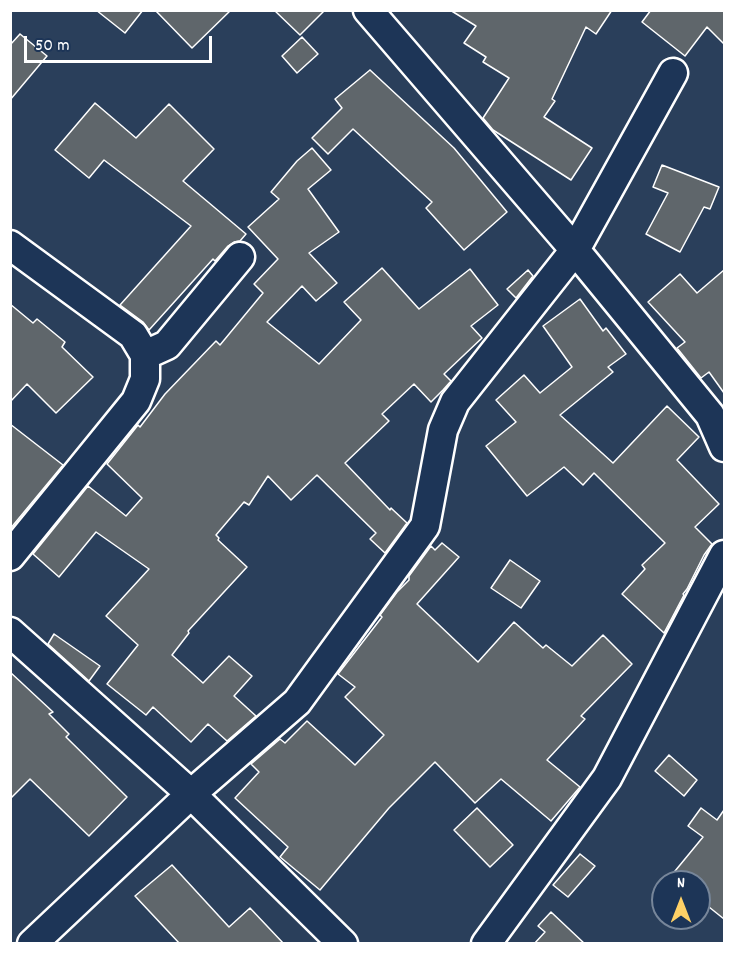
<!DOCTYPE html>
<html>
<head>
<meta charset="utf-8">
<style>
  body { margin:0 }
  #map { position:relative; width:735px; height:954px; overflow:hidden; background:#2a3f5b; font-family:Dekko,sans-serif }
  canvas { display:block }
  .frame { position:absolute; inset:0; border:12px solid #fff; pointer-events:none }
  .north { position:absolute; left:651px; top:870px; width:60px; height:60px; box-sizing:border-box; background:#1d3557; border:2px solid #77869a; border-radius:50%; rotate:0deg; font-size:16px; font-weight:700; line-height:24px; text-align:center; color:#fff }
  .north::after { content:''; display:block; margin:auto; width:21px; height:27px; background:#ffd166; clip-path:polygon(50% 0,100% 100%,50% 72%,0 100%) }
  .scale { position:absolute; left:24px; top:36px; width:188px; height:27px; box-sizing:border-box; border:3px solid #fff; border-top:0; padding-left:8px; font-size:18px; line-height:21px; white-space:nowrap; color:#fff; -webkit-text-stroke:4px #1d3557; paint-order:stroke }
</style>
</head>
<body>
<div id="map">
<canvas width="735" height="954"></canvas>
<div class="frame"></div>
<div class="north">N</div>
<div class="scale">50 m</div>
</div>
<script>
const g = document.querySelector('canvas').getContext('2d');
g.lineJoin = 'round';
function fill(path, color) { g.fillStyle = color; g.fill(path, 'evenodd'); }
const shape = rows => new Path2D(rows.map(r => 'M' + r).join(''));
function stroke(path, color, width, dash) { g.strokeStyle = color; g.lineWidth = width; g.lineCap = dash ? 'butt' : 'round'; g.setLineDash(dash || []); g.stroke(path); }
const building = shape([
  [96,10,143,10,125,33,96,10],
  [155,10,231,10,192,48,155,10],
  [274,10,325,10,300,35,274,10],
  [450,10,612,10,596,34,586,27,552,99,555,101,544,117,592,148,571,180,493,130,483,118,509,78,483,62,486,57,464,43,476,26,450,10],
  [651,10,724,10,724,44,707,27,685,56,642,22,651,10],
  [20,34,47,56,10,100,10,45,20,34],
  [302,37,318,54,297,73,282,56,302,37],
  [370,70,454,148,507,212,464,250,426,208,432,202,353,129,328,154,312,138,342,108,335,99,370,70],
  [95,103,136,138,169,104,214,149,183,181,246,234,240,241,234,242,228,246,215,261,213,259,149,330,143,322,120,305,191,226,104,160,89,178,55,150,95,103],
  [312,148,331,170,308,189,339,232,309,253,337,283,316,301,302,286,267,322,319,364,361,320,344,302,382,268,419,309,470,269,498,305,471,326,482,338,444,374,451,381,443,390,431,402,414,384,382,414,389,421,345,463,390,510,391,508,407,523,385,553,370,539,376,533,317,475,291,500,268,476,249,505,244,502,216,535,219,538,218,540,247,567,188,631,189,633,172,655,203,683,229,656,252,676,234,696,256,716,227,741,208,724,191,742,153,707,146,715,107,684,138,645,106,616,149,569,96,532,59,577,33,554,88,486,126,516,142,498,107,464,138,425,140,427,165,394,216,341,220,345,263,293,254,284,278,259,248,227,279,199,271,192,297,161,312,148],
  [662,165,719,187,710,209,704,207,680,252,646,234,668,193,653,187,662,165],
  [528,270,533,276,516,298,507,289,528,270],
  [724,270,724,393,709,372,701,378,677,348,685,342,648,302,680,274,697,293,724,270],
  [580,299,603,331,606,328,626,354,608,367,613,372,560,415,613,463,667,406,699,437,677,460,719,504,695,527,712,544,704,555,687,589,683,594,684,595,664,633,622,594,645,569,642,565,665,543,594,473,583,485,564,467,527,496,486,446,516,422,496,400,524,375,540,393,572,367,543,326,580,299],
  [10,304,33,323,37,319,65,342,62,347,93,377,56,413,27,384,10,402,10,304],
  [10,424,63,465,10,529,10,424],
  [442,543,459,557,417,604,478,662,514,622,543,648,546,645,572,666,603,635,632,664,581,716,585,719,547,760,580,787,551,821,501,779,475,803,435,762,389,808,320,890,280,857,288,847,235,798,259,772,251,764,280,739,285,743,307,721,355,765,384,735,345,697,355,687,338,674,382,617,380,615,397,592,409,580,409,576,431,546,435,550,442,543],
  [510,560,540,581,521,608,491,588,510,560],
  [54,634,100,666,89,681,48,644,54,634],
  [10,672,53,712,49,714,69,734,66,737,127,797,89,836,30,779,10,799,10,672],
  [669,755,697,780,684,796,655,771,669,755],
  [477,808,513,845,490,867,454,830,477,808],
  [701,808,717,820,724,810,724,919,699,899,699,882,666,882,703,837,688,826,701,808],
  [580,854,595,866,568,897,553,885,580,854],
  [172,865,229,927,250,908,284,944,180,944,135,896,172,865],
  [551,912,585,944,534,944,545,932,538,926,551,912]
]);
fill(building, '#5f666b');
stroke(building, '#fff', 1.5);
const minor = shape([
  [368,10,575,250,710,415,724,447],
  [10,245,133,335,145,355,145,379,136,401,10,556],
  [145,355,167,345,240,257],
  [10,632,191,794,343,944],
  [32,944,191,794,297,702,425,526,443,430,455,402,575,250,673,73],
  [486,944,607,778,724,555]
]);
stroke(minor, '#fff', 33);
stroke(minor, '#1d3557', 28);
</script>
</body>
</html>
